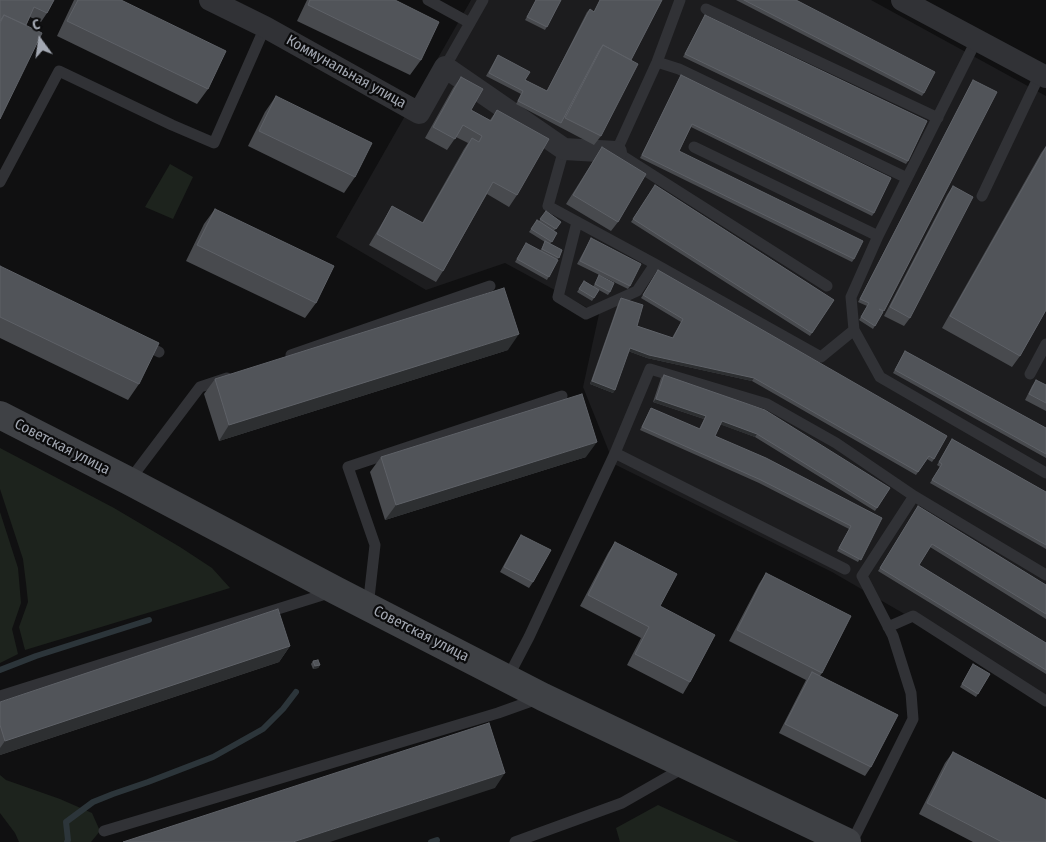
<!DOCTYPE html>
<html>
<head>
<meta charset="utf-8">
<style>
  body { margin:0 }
  #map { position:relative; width:1046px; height:842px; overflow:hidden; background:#101011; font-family:"Fira Sans Condensed",sans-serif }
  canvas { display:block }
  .north { position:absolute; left:15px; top:15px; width:50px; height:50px; -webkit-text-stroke:4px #0b0b0c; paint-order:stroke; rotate:346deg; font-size:14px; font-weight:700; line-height:20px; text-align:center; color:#a2a7b1 }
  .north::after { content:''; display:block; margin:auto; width:18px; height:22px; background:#a2a7b1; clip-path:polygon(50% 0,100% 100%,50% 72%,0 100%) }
</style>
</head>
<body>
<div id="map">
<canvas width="1046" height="842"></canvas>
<div class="north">С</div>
</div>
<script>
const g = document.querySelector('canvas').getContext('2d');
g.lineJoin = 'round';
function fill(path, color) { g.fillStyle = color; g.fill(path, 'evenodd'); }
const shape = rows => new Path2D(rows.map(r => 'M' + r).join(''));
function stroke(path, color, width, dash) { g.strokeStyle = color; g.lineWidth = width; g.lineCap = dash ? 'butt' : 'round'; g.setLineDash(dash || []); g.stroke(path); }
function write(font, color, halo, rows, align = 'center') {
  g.font = font + ' "Fira Sans Condensed",sans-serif'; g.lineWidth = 4.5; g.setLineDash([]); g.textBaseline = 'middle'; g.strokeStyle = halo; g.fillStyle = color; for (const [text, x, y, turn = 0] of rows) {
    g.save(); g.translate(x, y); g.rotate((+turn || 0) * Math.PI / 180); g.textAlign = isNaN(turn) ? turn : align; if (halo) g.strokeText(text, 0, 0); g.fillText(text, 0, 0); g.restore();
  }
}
fill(shape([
  [471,0,871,0,1046,96,1046,696,832,572,614,464,583,387,599,314,505,263,426,290,336,237]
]), '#1c1c1e');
fill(shape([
  [170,164,193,177,173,219,145,207],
  [0,448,114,508,180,547,212,568,230,588,25,650,19,627,28,602,26,583,23,559,0,489],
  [0,512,18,568,21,603,12,629,18,654,0,663],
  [0,775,6,780,60,799,92,813,100,831,91,842,19,842,15,833,0,813],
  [658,805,739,842,620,842,616,828]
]), '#1d231d');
stroke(shape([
  [0,670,36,656,149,620],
  [67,842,68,840,66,822,93,802,113,794,148,782,213,757,263,729,283,709,296,692],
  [431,842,437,840]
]), '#2c353a', 6);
stroke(shape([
  [428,0,470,23],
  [680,0,657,62,616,152,827,286],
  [706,9,938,118],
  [977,39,878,236,851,297,854,330,880,377,1046,473],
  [657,62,679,69,907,178],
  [445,67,483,0],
  [694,147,878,236],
  [564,149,548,206,655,264,821,357,854,330],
  [0,182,59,71,172,125,214,143,265,27],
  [982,196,1040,74],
  [577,222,558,297,586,314,637,291,655,264],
  [142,343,159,352],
  [291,355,490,286],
  [1030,374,1046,344],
  [615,453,845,569],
  [129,481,200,387,227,378],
  [368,607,375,545,348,467,562,396],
  [888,627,913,616,1046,701],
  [507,679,529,637,615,453,650,369,767,404,836,443,914,496],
  [0,696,332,592],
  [104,831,498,713,540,698],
  [515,842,622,803,685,767],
  [852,842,913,719,911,693,893,636,862,576,914,496,1046,575]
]), '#313236', 11);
stroke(shape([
  [210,0,265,27,419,113,445,67,564,149,616,152],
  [902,0,1046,77]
]), '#313236', 22);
stroke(shape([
  [0,415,129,481,337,591,543,697,847,842]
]), '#3f4145', 28);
fill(shape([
  [0,0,54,0,47,13,41,22,30,17,26,25,0,119],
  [74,0,121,0,208,89,197,104,57,36],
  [307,0,395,0,421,60,410,75,297,21],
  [536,0,561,0,545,30,525,20],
  [600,0,662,0,631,60,601,136,594,145,516,104,521,94,486,76,498,55,525,80,547,91,587,12,590,9,594,12],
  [736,0,796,0,924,93,922,96],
  [705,15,908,161,906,164,683,57],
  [681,75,874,213,872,216,691,127,679,151,854,259,852,262,640,158],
  [461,77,471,110,490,120,497,110,517,195,509,207,487,194,443,271,436,282,369,245,385,218,392,206,422,223,464,149,468,143,456,137,447,150,425,138,453,88],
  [973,80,883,312,873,329,859,320,867,306,858,302],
  [276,96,355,177,344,193,248,146,265,112],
  [1046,146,1046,310,1020,356,1012,367,942,328,1041,153],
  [602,147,618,222,611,231,566,204],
  [655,185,834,300,810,336,631,222],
  [953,186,910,318,904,326,884,316,947,195],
  [215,209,316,303,305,318,186,261,204,224],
  [546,211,561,222,554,231,557,233,550,244,562,250,547,280,515,262,524,246,540,251,545,242,529,232,537,220,539,221],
  [591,238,630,286,628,289,577,264],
  [0,266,139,384,128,400,0,338],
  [658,270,934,459,932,462,927,459,916,475,752,381,647,358,628,351,613,393,590,384,619,301,621,298,637,326,672,338,681,322,641,298],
  [599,275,610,292,608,295,599,290,592,301,577,292,584,281,593,287],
  [508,350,219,441,204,394,215,379],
  [905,351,1046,428,1046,458,893,373],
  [664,375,890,488,875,511,755,437,720,424,715,436,882,518,858,562,837,551,849,529,759,483,640,430,651,408,699,429,704,419,653,402,661,378],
  [1036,380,1046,385,1046,411,1025,400,1032,386],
  [952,439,1046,492,1046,549,930,483,940,467,937,465],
  [381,457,586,457,385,520,370,472],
  [918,506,1046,585,1046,619,930,547,919,565,1046,643,1046,674,878,571],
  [521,535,533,582,529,588,500,572,517,541],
  [615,542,660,606,690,682,683,694,627,665,641,638,580,606,608,553],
  [766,573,822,673,820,676,871,767,865,776,779,733,806,680,729,641,759,584],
  [290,646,279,662,0,755,0,702],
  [313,661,320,665,318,668,313,669,311,664],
  [971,667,990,674,976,697,960,687],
  [953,752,1046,842,973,842,919,814,945,763]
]), '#484a4e');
fill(shape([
  [519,334,508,350,219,441,229,425],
  [630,348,754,378,752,381,647,358,628,351],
  [592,381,615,390,613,393,590,384],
  [656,399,706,416,704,419,653,402],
  [722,421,757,434,755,437,719,424],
  [597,442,586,457,385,520,396,505],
  [290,646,279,662,0,755,0,748,5,741],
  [320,665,318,668,313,669,315,666],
  [505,773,495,788,330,842,293,842]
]), '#2d2f31');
const building = shape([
  [0,0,54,0,47,13,34,7,26,25,4,15,0,21,0,0],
  [78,0,121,0,226,51,208,89,67,21,78,0],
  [310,0,395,0,439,22,421,60,308,5,310,0],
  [536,0,561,0,547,27,527,17,536,0],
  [600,0,662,0,631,60,603,45,599,51,561,123,518,101,523,91,489,73,498,55,530,72,525,80,547,91,590,9,594,12,600,0],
  [744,0,796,0,935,72,924,93,744,0],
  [4,15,42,33,0,119,0,23,4,15],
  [705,15,927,121,908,161,685,54,705,15],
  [603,45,638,64,601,136,565,118,603,45],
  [681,75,891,178,874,213,692,124,679,151,863,241,854,259,642,155,681,75],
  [461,77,483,89,471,110,491,121,497,110,549,139,517,195,493,182,443,271,377,234,392,206,423,223,472,138,479,142,482,136,463,125,455,139,433,127,461,77],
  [973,80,997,92,884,311,879,309,883,312,875,326,861,317,869,303,860,299,973,80],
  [276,96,372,143,355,177,259,131,276,96],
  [602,147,646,174,618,222,573,195,602,147],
  [1046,147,1046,310,1020,356,950,316,1046,147],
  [655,185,834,300,812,333,633,219,655,185],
  [953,186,973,197,910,318,890,307,953,186],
  [215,209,334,266,316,303,197,245,215,209],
  [546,211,561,222,556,229,540,219,546,211],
  [537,220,557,233,552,242,531,229,537,220],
  [591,238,641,264,630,286,580,261,591,238],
  [545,241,562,250,559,258,542,249,545,241],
  [526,243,558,260,549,277,517,259,526,243],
  [0,266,159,343,139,384,0,317,0,266],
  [658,270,947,436,934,459,929,456,918,472,754,378,649,355,630,348,615,390,592,381,621,298,643,305,637,326,673,338,683,319,643,295,658,270],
  [599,275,614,283,610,292,595,284,599,275],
  [584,281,599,290,594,298,579,289,584,281],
  [504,288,519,334,229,425,215,379,504,288],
  [905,351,1046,428,1046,454,895,370,905,351],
  [664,375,765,410,890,488,877,508,757,434,722,421,715,436,766,458,882,518,861,560,839,548,851,526,761,480,642,427,651,408,700,429,706,416,656,399,664,375],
  [1036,380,1046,385,1046,403,1029,394,1036,380],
  [582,394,597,442,396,505,381,457,582,394],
  [952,439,1046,492,1046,545,932,480,942,464,939,462,952,439],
  [918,506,1046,585,1046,614,932,544,919,565,1046,643,1046,670,880,568,918,506],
  [521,535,551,550,533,582,504,567,521,535],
  [615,542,677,574,660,606,715,635,690,682,635,654,649,627,588,595,615,542],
  [766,573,851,616,822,673,737,630,766,573],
  [278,609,290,646,5,741,0,725,0,702,278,609],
  [318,660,320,665,315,666,313,661,318,660],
  [973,664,990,674,978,694,962,684,973,664],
  [812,672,898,715,871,767,785,724,812,672],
  [489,723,505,773,293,842,123,842,489,723],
  [953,752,1046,800,1046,842,1002,842,927,803,953,752]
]);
fill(building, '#515459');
stroke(building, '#5e6167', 1);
write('15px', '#a2a7b1', '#0b0b0c', [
  ["Коммунальная улица",346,72,29],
  ["Советская улица",62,447,27],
  ["Советская улица",421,634,27]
]);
</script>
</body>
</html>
